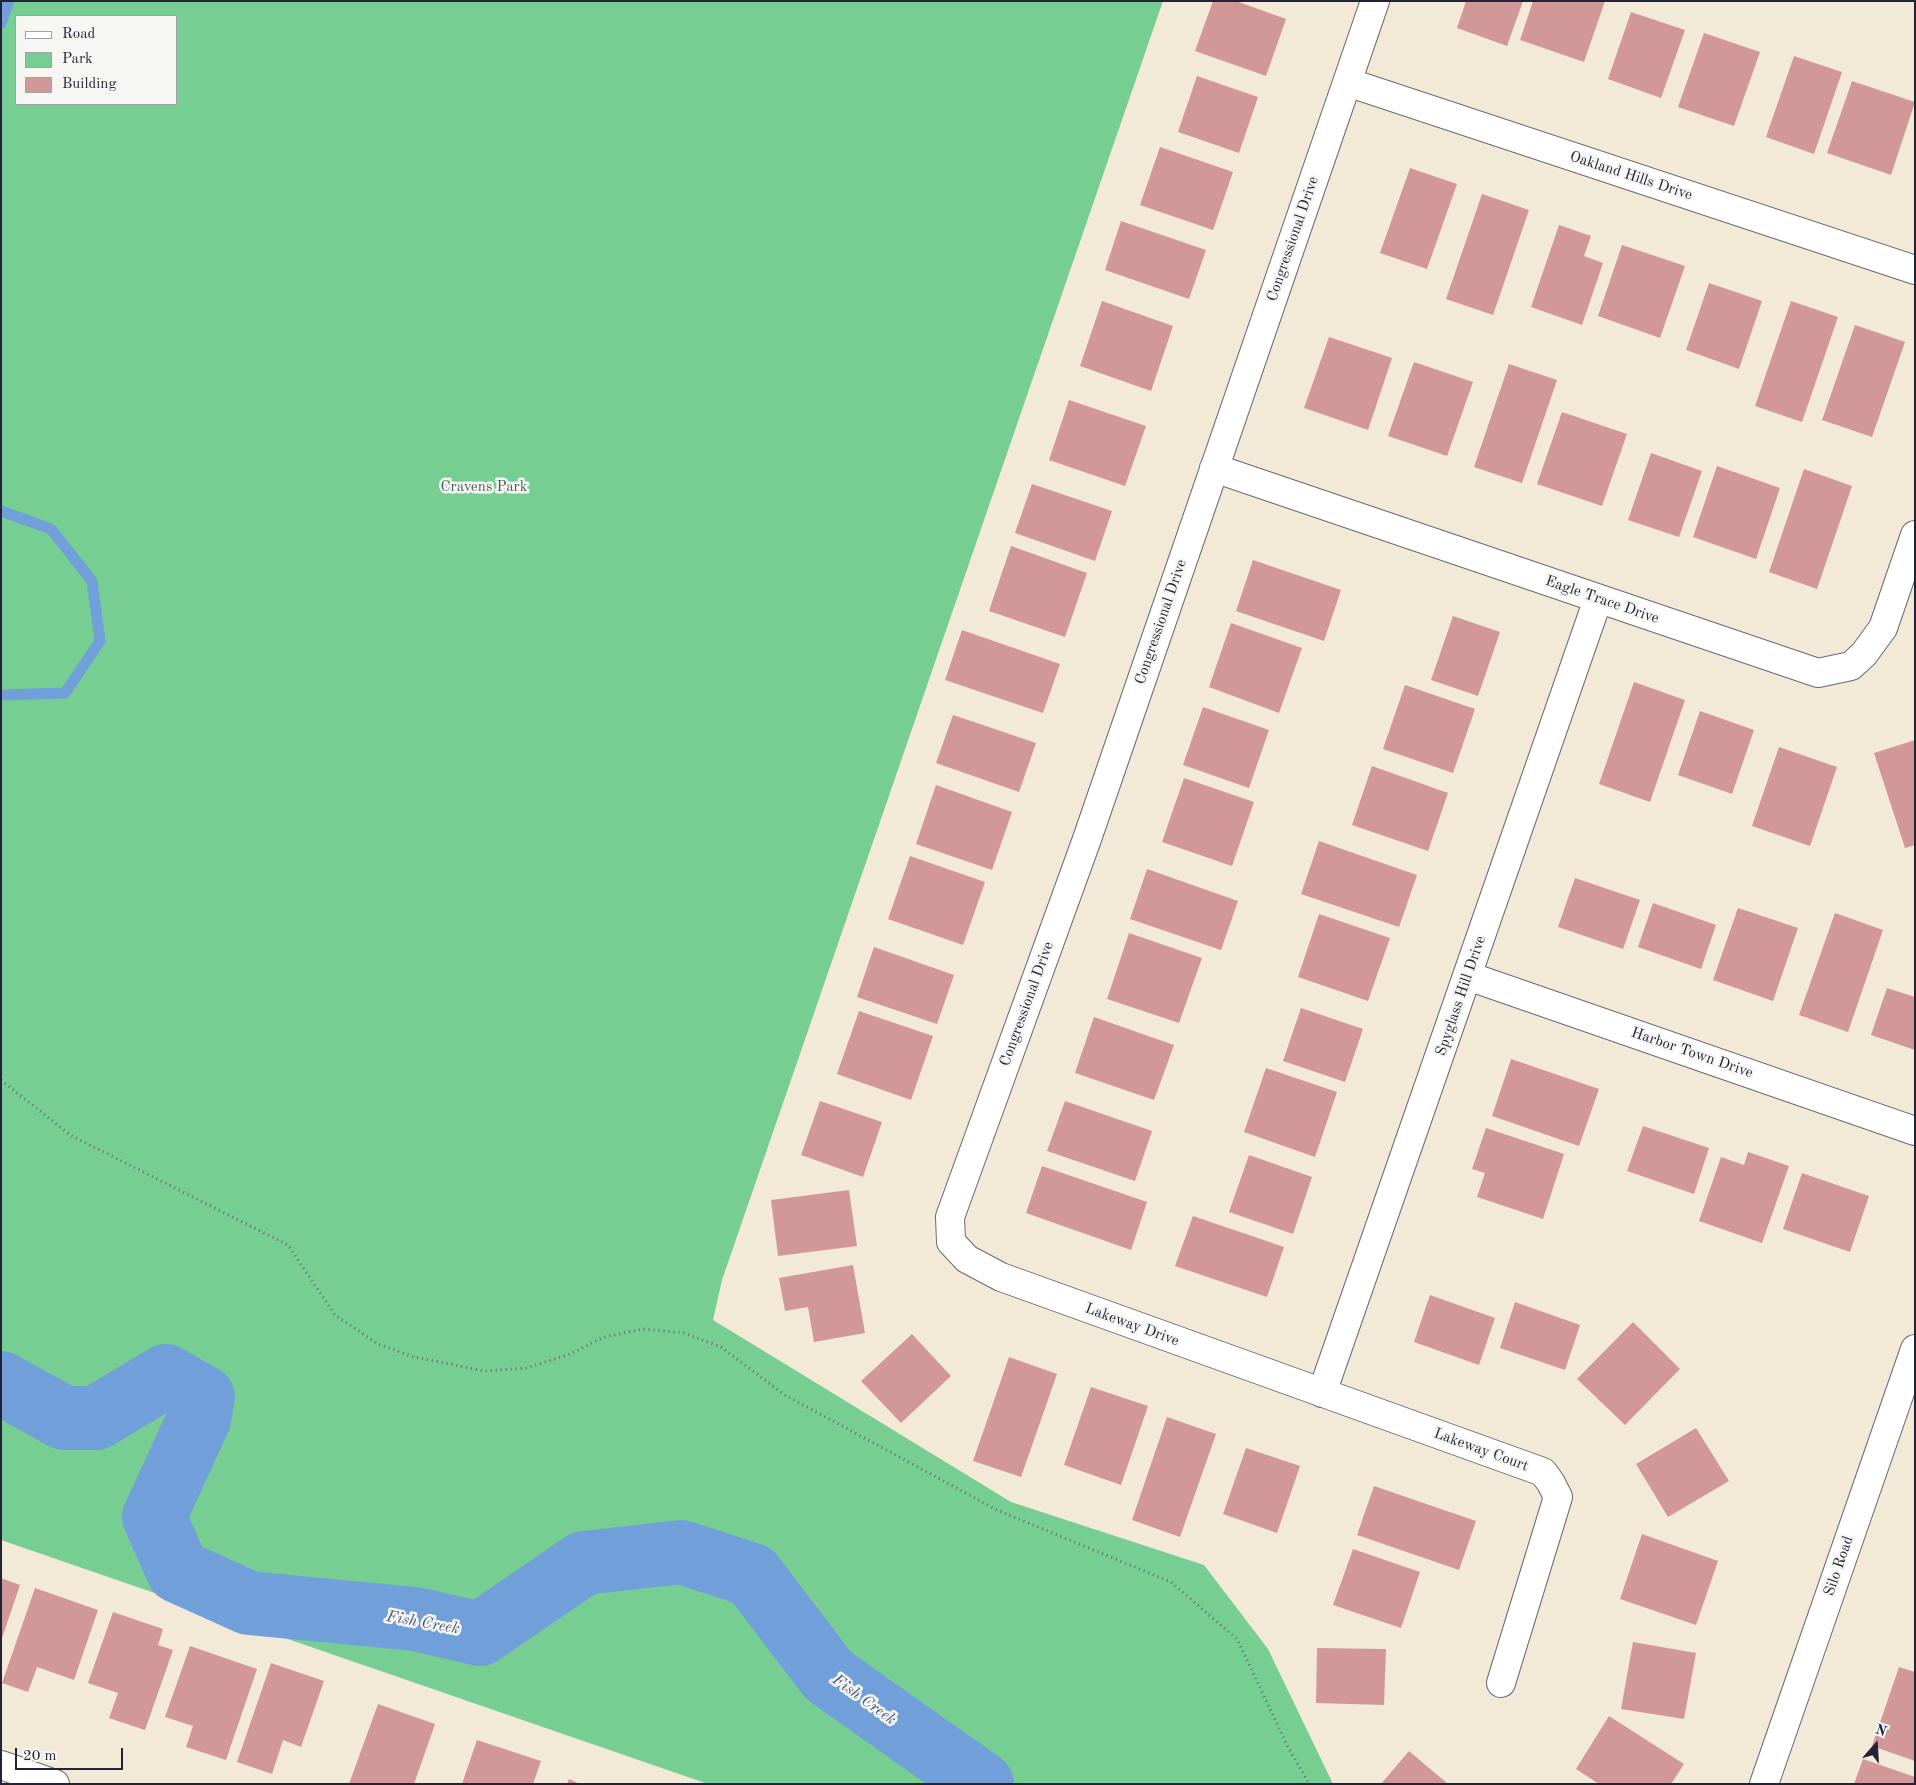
<!DOCTYPE html>
<html>
<head>
<meta charset="utf-8">
<style>
  body { margin:0 }
  #map { position:relative; width:1916px; height:1785px; overflow:hidden; background:#f3e9d7; font-family:"Old Standard TT",serif }
  canvas { display:block }
  .frame { position:absolute; inset:0; border:2px solid #22223b; pointer-events:none }
  .legend { position:absolute; left:15px; top:15px; width:162px; height:90px; box-sizing:border-box; background:#f6f6f2; border:1px solid #a1a1a9; margin:0; padding:6px 9px; list-style:none; font-size:15px; color:#22223b }
  .legend li { display:flex; align-items:center; gap:10px; height:25px }
  .legend b { width:25px; border:1px solid #a1a1a9 }
  .north { position:absolute; left:1851px; top:1720px; width:50px; height:50px; -webkit-text-stroke:4px #f6f6f2; paint-order:stroke; rotate:19deg; font-size:14px; font-weight:700; line-height:20px; text-align:center; color:#22223b }
  .north::after { content:''; display:block; margin:auto; width:18px; height:22px; background:#22223b; clip-path:polygon(50% 0,100% 100%,50% 72%,0 100%) }
  .scale { position:absolute; left:15px; top:1748px; width:108px; height:22px; box-sizing:border-box; border:2px solid #22223b; border-top:0; padding-left:6px; font-size:15px; line-height:18px; white-space:nowrap; color:#22223b; -webkit-text-stroke:4px #f6f6f2; paint-order:stroke }
</style>
</head>
<body>
<div id="map">
<canvas width="1916" height="1785"></canvas>
<div class="frame"></div>
<ul class="legend">
<li><b style="height:6px;background:#fff"></b>Road</li>
<li><b style="height:14px;background:#77ce93"></b>Park</li>
<li><b style="height:14px;background:#d29897"></b>Building</li>
</ul>
<div class="north">N</div>
<div class="scale">20 m</div>
</div>
<script>
const g = document.querySelector('canvas').getContext('2d');
g.lineJoin = 'round';
function fill(path, color) { g.fillStyle = color; g.fill(path, 'evenodd'); }
const shape = rows => new Path2D(rows.map(r => 'M' + r).join(''));
function stroke(path, color, width, dash) { g.strokeStyle = color; g.lineWidth = width; g.lineCap = dash ? 'butt' : 'round'; g.setLineDash(dash || []); g.stroke(path); }
function write(font, color, halo, rows, align = 'center') {
  g.font = font + ' "Old Standard TT",serif'; g.lineWidth = 5; g.setLineDash([]); g.textBaseline = 'middle'; g.strokeStyle = halo; g.fillStyle = color; for (const [text, x, y, turn = 0] of rows) {
    g.save(); g.translate(x, y); g.rotate((+turn || 0) * Math.PI / 180); g.textAlign = isNaN(turn) ? turn : align; if (halo) g.strokeText(text, 0, 0); g.fillText(text, 0, 0); g.restore();
  }
}
fill(shape([
  [1,1,1163,1,722,1280,713,1320,1011,1502,1204,1565,1268,1649,1333,1784,708,1784,1,1540],
  [16,16,176,16,176,104,16,104]
]), '#77ce93');
stroke(shape([
  [1,23,9,1],
  [1,511,51,529,92,581,100,641,65,693,1,695]
]), '#719fda', 11);
stroke(shape([
  [1,1383,64,1418,96,1418,166,1376,203,1397,199,1419,154,1517,178,1571,249,1603,415,1619,480,1634,584,1563,681,1552,752,1575,829,1676,982,1784]
]), '#719fda', 64);
fill(shape([
  [1213,1,1236,1,1286,19,1266,76,1195,51],
  [1466,1,1523,1,1507,46,1457,28],
  [1533,1,1605,1,1584,62,1520,40],
  [1631,12,1685,30,1661,98,1608,79],
  [1704,33,1760,52,1734,126,1678,107],
  [1794,56,1842,72,1814,154,1766,137],
  [1197,76,1258,97,1239,153,1178,132],
  [1852,81,1915,102,1891,175,1827,153],
  [1160,147,1233,172,1213,230,1140,205],
  [1410,168,1457,184,1427,269,1380,253],
  [1482,194,1529,210,1493,315,1446,299],
  [1121,221,1206,250,1189,299,1105,270],
  [1559,225,1591,236,1584,256,1603,263,1582,325,1531,307],
  [1622,245,1685,266,1660,338,1598,316],
  [1709,283,1762,301,1739,369,1686,350],
  [1102,301,1173,326,1151,391,1080,366],
  [1791,301,1838,317,1802,422,1755,406],
  [1855,325,1905,342,1872,437,1822,420],
  [1329,337,1392,358,1368,430,1304,408],
  [1414,362,1473,382,1447,456,1388,436],
  [1509,364,1557,380,1522,483,1474,467],
  [1069,400,1146,426,1125,486,1049,460],
  [1562,412,1627,434,1602,506,1537,484],
  [1651,453,1702,471,1679,537,1628,520],
  [1717,466,1780,488,1756,559,1693,537],
  [1804,469,1852,486,1817,589,1769,572],
  [1032,484,1112,511,1095,561,1015,533],
  [1011,546,1087,573,1065,637,989,611],
  [1253,560,1341,590,1324,641,1236,611],
  [1453,616,1500,632,1478,696,1431,680],
  [1231,623,1302,648,1279,713,1209,687],
  [962,630,1060,664,1043,713,945,680],
  [1634,682,1685,700,1650,802,1599,784],
  [1405,685,1475,709,1453,773,1383,749],
  [1203,707,1269,730,1249,788,1183,765],
  [1700,711,1754,730,1732,794,1678,775],
  [953,715,1036,743,1019,792,936,763],
  [1915,740,1915,845,1905,848,1874,753],
  [1779,747,1837,767,1810,846,1752,826],
  [1372,766,1448,793,1428,851,1352,825],
  [1184,778,1254,802,1232,866,1162,842],
  [936,785,1012,812,992,870,916,844],
  [1319,841,1417,875,1399,927,1301,894],
  [910,856,985,882,963,945,888,919],
  [1147,869,1238,901,1221,950,1130,919],
  [1575,878,1640,900,1623,949,1558,927],
  [1653,903,1716,925,1701,969,1638,947],
  [1738,908,1798,928,1773,1001,1713,980],
  [1835,913,1883,930,1848,1032,1799,1015],
  [1319,914,1390,938,1368,1001,1298,977],
  [1129,933,1202,958,1179,1023,1107,999],
  [874,947,954,975,937,1024,857,997],
  [1887,988,1915,997,1915,1050,1871,1035],
  [1301,1008,1363,1029,1345,1082,1283,1061],
  [859,1011,933,1036,911,1100,837,1074],
  [1094,1017,1174,1045,1154,1100,1075,1073],
  [1511,1059,1599,1089,1579,1146,1492,1116],
  [1266,1068,1337,1092,1315,1157,1244,1132],
  [820,1101,882,1122,863,1177,801,1155],
  [1065,1101,1152,1131,1135,1181,1047,1151],
  [1643,1126,1709,1148,1694,1194,1627,1171],
  [1486,1128,1564,1154,1543,1219,1477,1197,1485,1173,1472,1169],
  [1748,1152,1789,1166,1762,1243,1699,1221,1721,1157,1744,1165],
  [1249,1155,1312,1177,1293,1234,1229,1212],
  [1042,1166,1147,1202,1131,1250,1026,1213],
  [1802,1173,1869,1196,1850,1252,1783,1229],
  [849,1190,857,1246,778,1256,771,1200],
  [1193,1216,1284,1247,1267,1297,1175,1266],
  [853,1265,865,1333,814,1342,808,1307,785,1311,779,1278],
  [1430,1295,1495,1318,1479,1365,1414,1342],
  [1515,1302,1580,1325,1565,1370,1500,1348],
  [1633,1322,1680,1369,1625,1425,1577,1379],
  [912,1334,951,1376,901,1423,861,1381],
  [1009,1357,1057,1374,1021,1477,973,1461],
  [1091,1387,1148,1406,1121,1485,1064,1465],
  [1167,1417,1216,1434,1180,1537,1132,1520],
  [1696,1428,1729,1481,1668,1517,1636,1464],
  [1246,1448,1300,1466,1277,1533,1223,1514],
  [1374,1486,1476,1521,1459,1570,1357,1535],
  [1642,1534,1718,1561,1696,1625,1620,1599],
  [1353,1549,1420,1572,1401,1628,1333,1605],
  [1,1578,20,1585,2,1638,1,1638],
  [35,1588,98,1610,74,1680,37,1667,28,1692,2,1683],
  [113,1612,163,1629,158,1645,173,1650,145,1730,109,1718,118,1693,88,1683],
  [1633,1642,1696,1653,1684,1719,1621,1709],
  [190,1646,257,1669,226,1760,186,1747,193,1726,165,1717],
  [1317,1648,1386,1649,1384,1705,1316,1703],
  [271,1663,324,1681,301,1747,283,1740,272,1774,237,1762],
  [1899,1667,1915,1672,1915,1761,1872,1746],
  [378,1704,435,1724,414,1784,349,1784],
  [1609,1716,1684,1764,1671,1784,1599,1784,1576,1769],
  [477,1740,541,1761,533,1784,462,1784],
  [1409,1751,1448,1784,1381,1784],
  [1863,1759,1915,1777,1915,1784,1854,1784],
  [569,1779,580,1784,567,1784]
]), '#d29897');
const street = shape([
  [1375,1,1087,839,950,1217,951,1242,967,1259,1001,1277,1543,1472,1551,1483,1558,1497,1501,1683],
  [1347,82,1915,270],
  [1214,468,1818,673,1851,666,1864,654,1883,628,1915,535],
  [1468,976,1915,1131],
  [1322,1393,1598,599],
  [1,1765,55,1784]
]);
const secondary = shape([
  [1764,1784,1915,1349]
]);
stroke(street, '#6b6872', 30);
stroke(secondary, '#6b6872', 30);
stroke(shape([
  [1,1080,70,1135,288,1245,335,1315,378,1344,414,1357,485,1371,526,1368,568,1355,604,1337,643,1329,684,1333,721,1347,785,1395,997,1510,1171,1582,1237,1639,1288,1747,1309,1784]
]), '#6b6872', 3, [1, 4]);
stroke(street, '#fff', 28);
stroke(secondary, '#fff', 28);
write('15px', '#22223b', '#f6f6f2', [
  ["Oakland Hills Drive",1631,176,18],
  ["Congressional Drive",1293,239,-71],
  ["Eagle Trace Drive",1602,600,19],
  ["Congressional Drive",1161,622,-71],
  ["Spyglass Hill Drive",1461,996,-71],
  ["Congressional Drive",1027,1004,-70],
  ["Harbor Town Drive",1692,1053,19],
  ["Lakeway Drive",1132,1325,20],
  ["Lakeway Court",1481,1450,20],
  ["Silo Road",1839,1566,-71]
]);
write('15px', '#405e5a', '#f6f6f2', [
  ["Cravens Park",484,487]
]);
write('italic 16px', '#42547b', '#f6f6f2', [
  ["Fish Creek",423,1623,10],
  ["Fish Creek",864,1700,36]
]);
</script>
</body>
</html>
